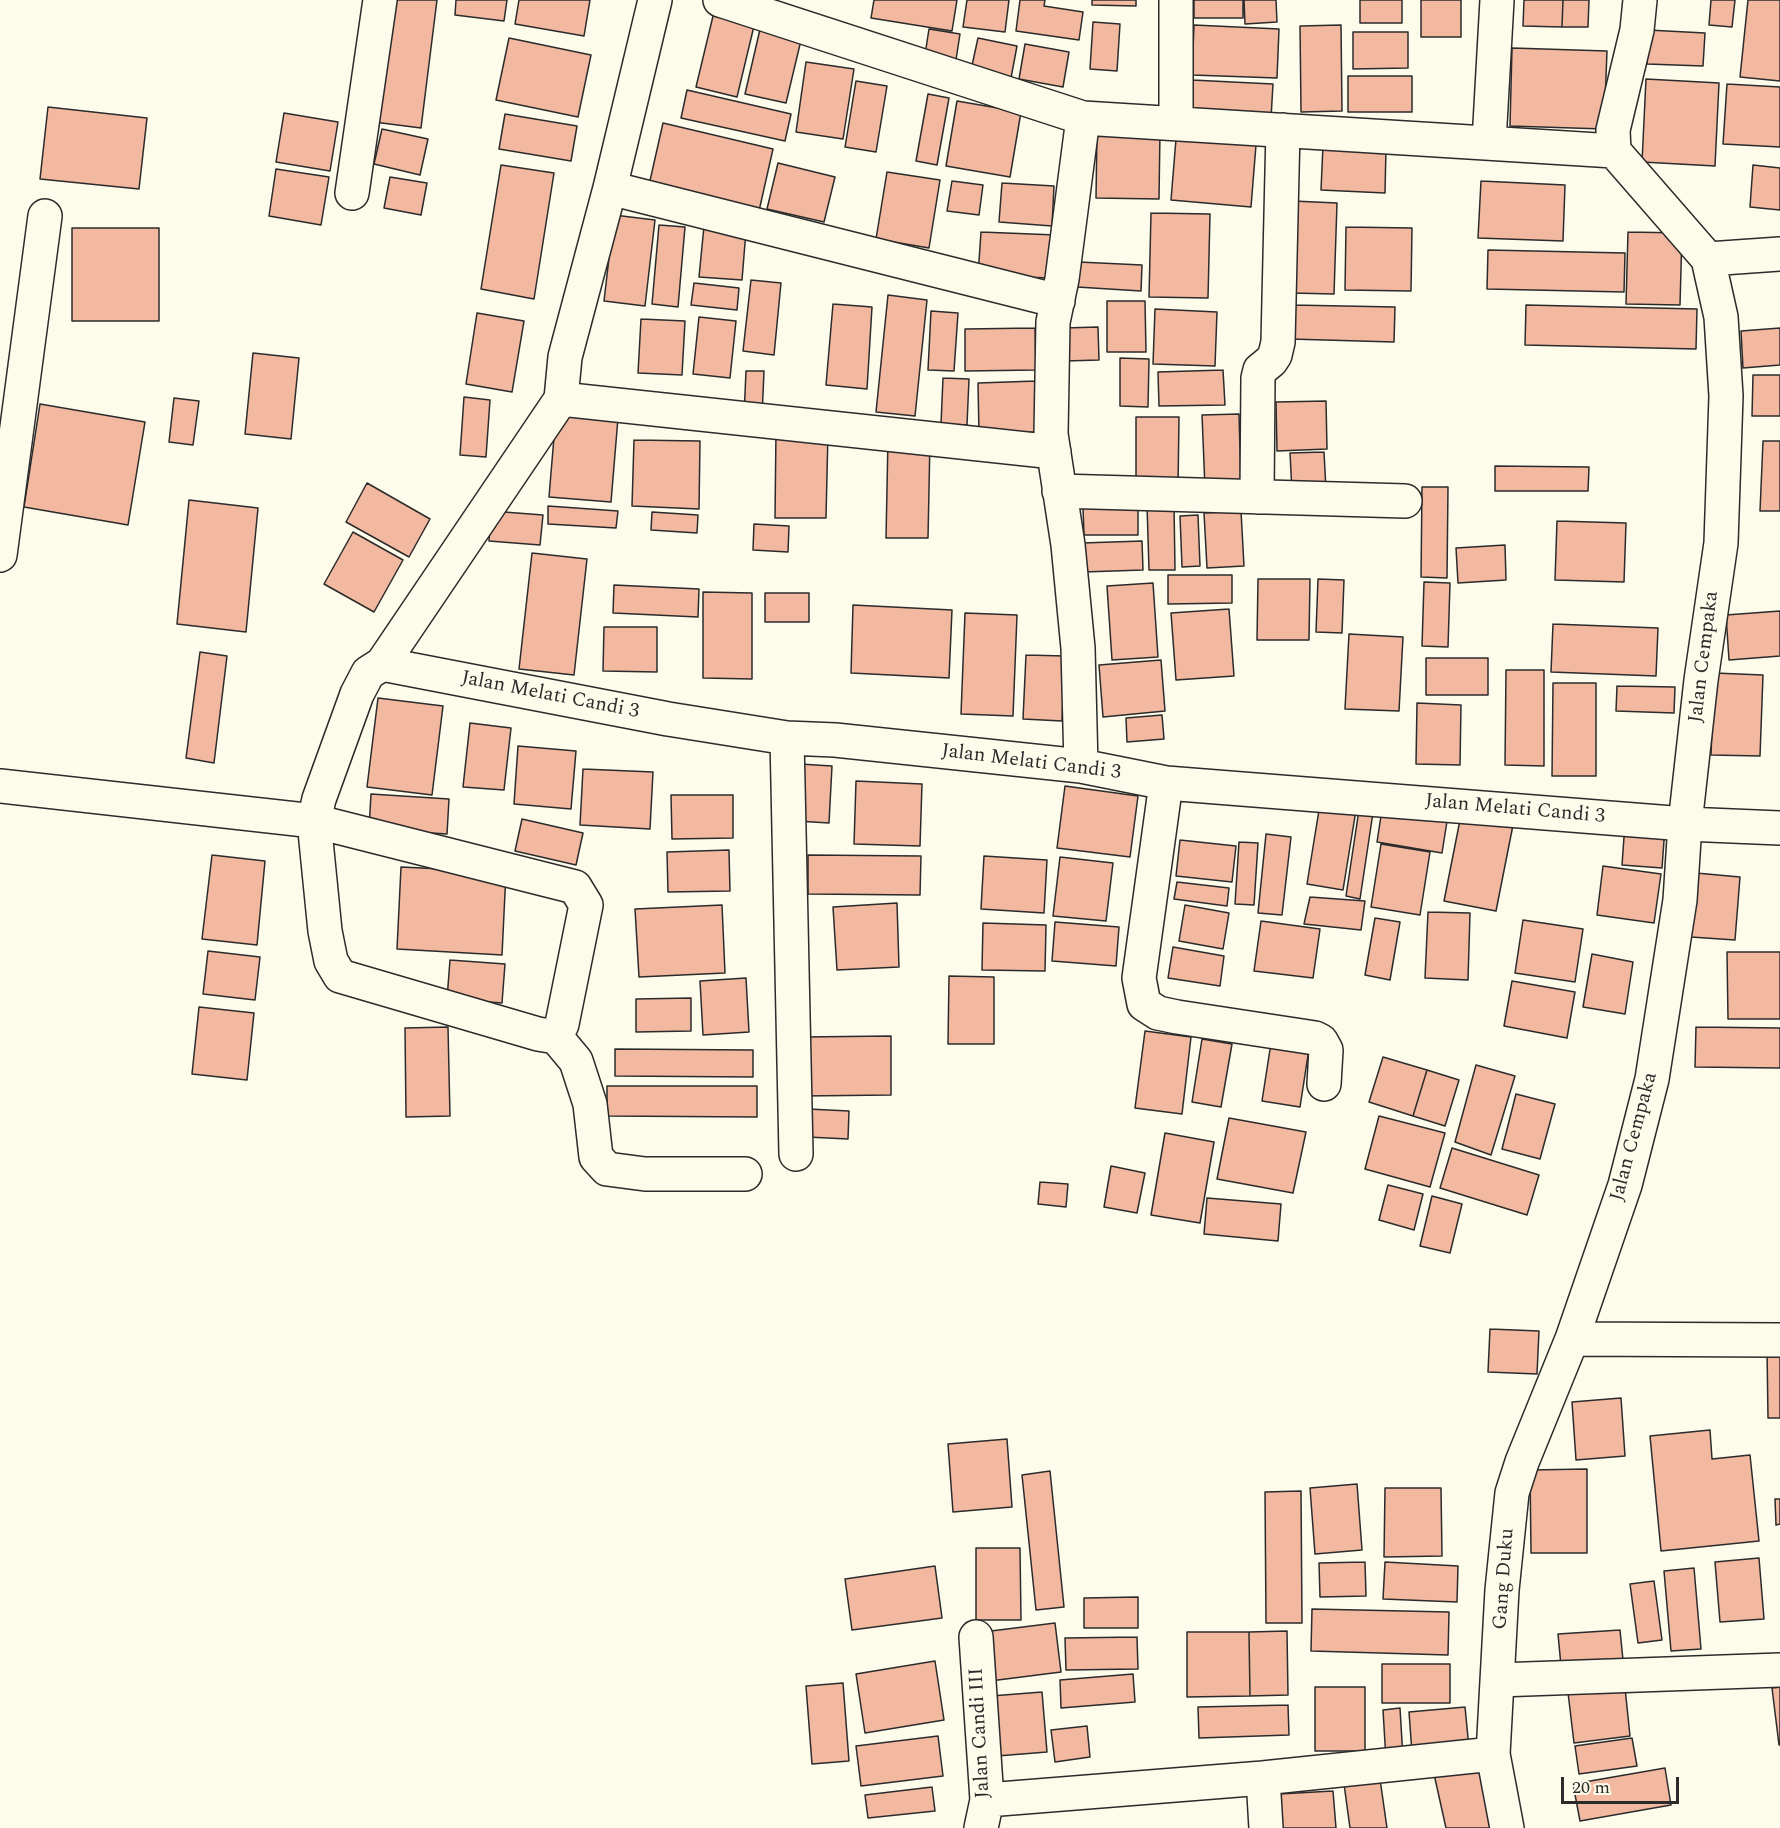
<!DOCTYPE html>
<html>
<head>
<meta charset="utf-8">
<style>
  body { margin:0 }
  #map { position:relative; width:1780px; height:1828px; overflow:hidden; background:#fdfbea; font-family:Spectral,serif }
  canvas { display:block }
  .scale { position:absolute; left:1561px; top:1777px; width:118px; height:27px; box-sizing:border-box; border:3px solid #2b2b2b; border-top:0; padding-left:8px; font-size:18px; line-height:21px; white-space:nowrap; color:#2b2b2b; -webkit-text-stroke:4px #fdfbea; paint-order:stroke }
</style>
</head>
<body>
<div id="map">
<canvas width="1780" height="1828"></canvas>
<div class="scale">20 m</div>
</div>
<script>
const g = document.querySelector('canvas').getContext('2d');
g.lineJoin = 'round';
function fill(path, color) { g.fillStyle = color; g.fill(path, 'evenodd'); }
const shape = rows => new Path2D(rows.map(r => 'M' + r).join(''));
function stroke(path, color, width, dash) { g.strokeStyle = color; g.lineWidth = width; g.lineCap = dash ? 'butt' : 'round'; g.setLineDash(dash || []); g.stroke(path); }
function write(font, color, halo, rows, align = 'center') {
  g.font = font + ' Spectral,serif'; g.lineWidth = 4.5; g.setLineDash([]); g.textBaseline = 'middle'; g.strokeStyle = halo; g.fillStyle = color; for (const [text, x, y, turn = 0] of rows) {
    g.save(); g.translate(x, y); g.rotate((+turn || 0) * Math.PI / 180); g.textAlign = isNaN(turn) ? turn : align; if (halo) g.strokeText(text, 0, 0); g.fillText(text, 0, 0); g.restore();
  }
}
const building = shape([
  [389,0,437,0,421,128,374,122,389,0],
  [456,0,507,0,504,21,455,15,456,0],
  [519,0,590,0,584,36,515,24,519,0],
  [874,0,957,0,952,31,871,18,874,0],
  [967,0,1009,0,1005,32,963,27,967,0],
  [1020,0,1045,0,1044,6,1083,12,1079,40,1016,31,1020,0],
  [1092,0,1136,0,1136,6,1092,5,1092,0],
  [1194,0,1243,0,1243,18,1194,18,1194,0],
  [1244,0,1276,0,1277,22,1245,24,1244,0],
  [1360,0,1402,0,1402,23,1360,23,1360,0],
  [1421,0,1461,0,1461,37,1421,37,1421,0],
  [1524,0,1563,0,1562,27,1523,26,1524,0],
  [1563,0,1589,0,1588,27,1562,27,1563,0],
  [1711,0,1735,0,1732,27,1709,25,1711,0],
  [1748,0,1780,0,1780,81,1740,77,1748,0],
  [713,16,754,26,737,97,696,87,713,16],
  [1093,22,1120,24,1117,71,1090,69,1093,22],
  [761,25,802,36,786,103,745,94,761,25],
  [1194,25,1279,29,1277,78,1192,75,1194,25],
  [1341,25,1342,111,1301,112,1300,26,1341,25],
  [929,29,960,34,955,66,924,61,929,29],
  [1648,30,1705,33,1703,66,1647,64,1648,30],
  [1353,32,1408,32,1408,68,1353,69,1353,32],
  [509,38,591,55,578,117,496,100,509,38],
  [978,38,1017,46,1011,78,971,70,978,38],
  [1025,44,1069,52,1063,87,1019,79,1025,44],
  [1512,48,1607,51,1604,129,1510,126,1512,48],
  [806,62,854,69,843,139,796,132,806,62],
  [1348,76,1412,76,1412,112,1348,112,1348,76],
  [1646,79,1719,83,1715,166,1642,162,1646,79],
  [1192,80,1273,84,1271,118,1190,114,1192,80],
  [856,81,887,86,876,152,845,147,856,81],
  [1727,84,1780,87,1780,147,1723,144,1727,84],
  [687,90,791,114,785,141,681,118,687,90],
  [928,94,949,98,937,165,916,161,928,94],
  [957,101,1021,112,1010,177,946,166,957,101],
  [48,107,147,118,139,189,40,179,48,107],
  [284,113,338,122,330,171,276,162,284,113],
  [505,114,577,126,571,161,499,149,505,114],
  [663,123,773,149,759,211,649,185,663,123],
  [382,129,428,139,420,175,374,164,382,129],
  [1097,130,1160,131,1159,199,1096,198,1097,130],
  [1176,139,1256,145,1251,207,1171,200,1176,139],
  [1323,145,1386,148,1385,193,1321,190,1323,145],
  [778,163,835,177,824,222,767,209,778,163],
  [501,165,554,173,534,299,481,289,501,165],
  [1753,165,1780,168,1780,210,1750,207,1753,165],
  [276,169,329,177,321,225,269,216,276,169],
  [887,172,940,180,929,248,876,239,887,172],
  [390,177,427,183,421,215,384,208,390,177],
  [952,181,983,185,979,215,947,211,952,181],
  [1481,181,1565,185,1563,241,1478,238,1481,181],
  [1002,183,1054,186,1052,226,999,222,1002,183],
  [1293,201,1337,203,1334,294,1291,293,1293,201],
  [1151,213,1210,214,1208,298,1149,297,1151,213],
  [614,215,655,220,645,306,604,301,614,215],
  [659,225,685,227,678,307,652,304,659,225],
  [704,226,746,231,742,280,699,277,704,226],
  [1346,227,1412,228,1411,291,1345,290,1346,227],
  [72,228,159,228,159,321,72,321,72,228],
  [981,232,1056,235,1054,278,978,276,981,232],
  [1628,232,1682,233,1680,305,1626,304,1628,232],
  [1488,250,1625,253,1624,292,1487,289,1488,250],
  [1079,262,1142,265,1141,291,1077,287,1079,262],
  [751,280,781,283,774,355,743,351,751,280],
  [694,283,739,288,737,310,691,305,694,283],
  [888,295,927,300,915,416,876,412,888,295],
  [1107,301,1145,301,1146,352,1107,352,1107,301],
  [833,304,872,307,867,389,826,385,833,304],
  [1291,305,1395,307,1394,342,1290,339,1291,305],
  [1526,305,1697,309,1696,349,1525,345,1526,305],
  [1155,309,1217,312,1215,366,1153,364,1155,309],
  [931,311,958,313,954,371,928,370,931,311],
  [477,313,524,321,512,392,466,384,477,313],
  [699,317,736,321,730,378,693,374,699,317],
  [641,319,685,321,682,375,638,373,641,319],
  [1098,327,1099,360,1065,361,1064,328,1098,327],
  [1035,328,1036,370,965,371,965,329,1035,328],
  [1780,328,1780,365,1743,368,1741,331,1780,328],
  [253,353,299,358,291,439,245,434,253,353],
  [1120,358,1149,359,1148,407,1120,406,1120,358],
  [1223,370,1225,405,1159,406,1158,372,1223,370],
  [746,371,764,371,762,417,744,416,746,371],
  [1753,375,1780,375,1780,416,1752,416,1753,375],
  [943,378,969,379,967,425,941,424,943,378],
  [1036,381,1038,432,979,434,978,383,1036,381],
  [464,397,490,400,486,457,460,455,464,397],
  [174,398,199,401,193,445,169,442,174,398],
  [1326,401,1327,449,1277,451,1276,402,1326,401],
  [40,404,145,422,128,525,24,507,40,404],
  [556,413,618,418,611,502,549,497,556,413],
  [1239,414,1241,486,1205,488,1202,415,1239,414],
  [1136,417,1179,417,1178,489,1136,489,1136,417],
  [776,431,828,432,826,518,775,518,776,431],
  [888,439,930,440,928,538,886,538,888,439],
  [634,440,700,441,699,509,632,506,634,440],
  [1763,441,1780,441,1780,511,1760,511,1763,441],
  [1324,452,1326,490,1292,492,1290,453,1324,452],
  [1495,466,1589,467,1588,491,1495,491,1495,466],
  [367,483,430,519,409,557,346,522,367,483],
  [1422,487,1448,487,1447,578,1421,577,1422,487],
  [189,500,258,508,246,632,177,624,189,500],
  [1174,504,1175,570,1149,570,1147,505,1174,504],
  [548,506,618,511,616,528,548,524,548,506],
  [1138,507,1138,535,1084,535,1083,508,1138,507],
  [491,511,543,515,540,545,489,541,491,511],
  [1241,511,1244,566,1207,568,1204,513,1241,511],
  [652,512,698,515,697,533,651,530,652,512],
  [1198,515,1200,566,1182,567,1180,516,1198,515],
  [1557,521,1626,523,1624,582,1555,580,1557,521],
  [754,524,789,526,788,552,753,550,754,524],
  [353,532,403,560,374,612,324,584,353,532],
  [1142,541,1143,570,1083,572,1082,543,1142,541],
  [1505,545,1506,580,1458,583,1456,548,1505,545],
  [532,553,587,559,574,675,519,669,532,553],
  [1168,575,1232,575,1232,603,1168,604,1168,575],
  [1258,579,1310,579,1309,640,1257,640,1258,579],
  [1318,579,1344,580,1342,633,1316,632,1318,579],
  [1424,582,1450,583,1448,647,1422,646,1424,582],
  [1153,583,1158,657,1112,660,1107,586,1153,583],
  [614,585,699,589,698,617,613,613,614,585],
  [703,592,752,593,752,679,703,678,703,592],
  [765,593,809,593,809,622,765,622,765,593],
  [853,605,952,610,949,678,851,673,853,605],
  [1229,609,1234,676,1176,680,1171,613,1229,609],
  [1780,611,1780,656,1729,660,1726,615,1780,611],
  [965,613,1017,615,1013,716,961,714,965,613],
  [1553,624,1658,628,1656,676,1551,672,1553,624],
  [604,627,657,627,657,672,603,671,604,627],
  [1349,634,1403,637,1399,711,1345,709,1349,634],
  [200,652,227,656,214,763,186,758,200,652],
  [1026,655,1065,656,1062,721,1023,719,1026,655],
  [1426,658,1488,658,1488,695,1426,695,1426,658],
  [1161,660,1165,711,1103,717,1099,665,1161,660],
  [1506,670,1544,670,1544,766,1505,765,1506,670],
  [1714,673,1763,675,1760,756,1711,755,1714,673],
  [1553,683,1596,683,1596,776,1552,776,1553,683],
  [1617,686,1675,687,1674,713,1616,711,1617,686],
  [378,698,443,706,432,795,367,787,378,698],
  [1417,703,1461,705,1460,765,1416,764,1417,703],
  [1162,715,1164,739,1127,742,1126,718,1162,715],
  [470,723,511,728,504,790,463,787,470,723],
  [518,746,576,751,571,809,514,804,518,746],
  [800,764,832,766,829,823,796,821,800,764],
  [583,769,653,772,650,829,580,825,583,769],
  [856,781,922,784,920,846,854,844,856,781],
  [1065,786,1138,796,1130,857,1057,848,1065,786],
  [371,794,449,799,447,834,369,829,371,794],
  [671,795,733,795,733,838,672,839,671,795],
  [1360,803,1374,806,1360,899,1346,896,1360,803],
  [1383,803,1448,815,1442,853,1377,842,1383,803],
  [1320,804,1356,810,1343,890,1307,884,1320,804],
  [1462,810,1514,820,1496,911,1444,901,1462,810],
  [522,819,583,833,576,865,515,851,522,819],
  [1625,823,1665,827,1662,868,1622,865,1625,823],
  [1266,834,1291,837,1282,915,1258,913,1266,834],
  [1180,840,1236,846,1232,882,1176,876,1180,840],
  [1239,842,1258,843,1254,905,1235,904,1239,842],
  [1381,844,1430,852,1420,915,1371,907,1381,844],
  [729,850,730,891,668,892,667,852,729,850],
  [212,855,265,861,257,945,202,939,212,855],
  [808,855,921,856,920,895,808,894,808,855],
  [984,856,1047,860,1044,913,981,909,984,856],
  [1060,857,1113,863,1106,921,1053,916,1060,857],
  [1603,866,1661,874,1654,923,1597,915,1603,866],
  [401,867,506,872,502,955,397,949,401,867],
  [1696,873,1740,877,1735,940,1691,937,1696,873],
  [1177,882,1229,888,1227,906,1174,899,1177,882],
  [1310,897,1365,901,1361,930,1304,924,1310,897],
  [897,903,899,967,837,970,833,907,897,903],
  [722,905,725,973,639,977,635,909,722,905],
  [1185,905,1229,913,1223,949,1179,941,1185,905],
  [1428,912,1470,913,1468,980,1425,978,1428,912],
  [1375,918,1400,922,1390,980,1365,975,1375,918],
  [1523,920,1583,929,1575,982,1515,973,1523,920],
  [1261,921,1320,929,1313,978,1254,971,1261,921],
  [1055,922,1119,927,1116,966,1052,961,1055,922],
  [983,923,1046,925,1045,971,982,970,983,923],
  [1173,947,1224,956,1220,986,1168,978,1173,947],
  [208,951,260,957,255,1000,203,994,208,951],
  [1727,952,1780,952,1780,1019,1728,1019,1727,952],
  [1592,954,1633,962,1625,1014,1583,1007,1592,954],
  [450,960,505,964,502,1003,447,999,450,960],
  [949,976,994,977,994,1044,948,1044,949,976],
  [746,978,749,1032,703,1035,700,981,746,978],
  [1512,981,1575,992,1567,1038,1504,1026,1512,981],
  [691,998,691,1031,636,1032,636,999,691,998],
  [199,1007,254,1013,247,1080,192,1074,199,1007],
  [448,1027,450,1116,406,1117,405,1028,448,1027],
  [1696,1027,1780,1028,1780,1068,1695,1067,1696,1027],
  [1145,1031,1191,1037,1182,1114,1135,1108,1145,1031],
  [891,1036,891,1095,802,1096,802,1037,891,1036],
  [1202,1039,1232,1044,1221,1107,1192,1102,1202,1039],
  [1271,1043,1309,1049,1300,1107,1262,1101,1271,1043],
  [615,1049,753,1050,753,1077,615,1076,615,1049],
  [1383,1057,1427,1070,1413,1116,1369,1102,1383,1057],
  [1476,1065,1515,1076,1491,1155,1455,1142,1476,1065],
  [1427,1070,1459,1080,1445,1126,1413,1116,1427,1070],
  [607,1086,757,1086,757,1117,607,1116,607,1086],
  [1516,1094,1555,1104,1540,1159,1502,1149,1516,1094],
  [808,1109,849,1111,848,1139,807,1137,808,1109],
  [1379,1116,1445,1133,1430,1187,1365,1169,1379,1116],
  [1229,1118,1306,1132,1293,1193,1217,1179,1229,1118],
  [1165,1133,1214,1142,1200,1223,1151,1215,1165,1133],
  [1452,1148,1539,1175,1527,1215,1440,1188,1452,1148],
  [1111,1166,1145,1173,1137,1213,1104,1207,1111,1166],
  [1040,1182,1068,1184,1066,1207,1038,1204,1040,1182],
  [1388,1185,1423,1194,1414,1230,1379,1220,1388,1185],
  [1432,1196,1462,1204,1450,1253,1420,1246,1432,1196],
  [1207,1198,1281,1204,1278,1241,1204,1234,1207,1198],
  [1490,1329,1539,1331,1537,1374,1488,1372,1490,1329],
  [1767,1349,1780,1349,1780,1418,1768,1418,1767,1349],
  [1621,1398,1625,1456,1576,1460,1572,1402,1621,1398],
  [1710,1430,1712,1459,1750,1455,1759,1541,1661,1551,1650,1436,1710,1430],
  [1007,1439,1012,1507,953,1512,948,1444,1007,1439],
  [1587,1469,1587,1553,1531,1553,1530,1470,1587,1469],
  [1050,1471,1064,1607,1036,1610,1022,1475,1050,1471],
  [1357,1484,1362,1550,1315,1554,1310,1488,1357,1484],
  [1385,1488,1441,1488,1442,1556,1384,1557,1385,1488],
  [1301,1491,1302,1623,1266,1623,1265,1492,1301,1491],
  [1775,1499,1780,1499,1780,1524,1776,1525,1775,1499],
  [976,1548,1020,1548,1021,1620,976,1620,976,1548],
  [1759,1558,1764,1619,1720,1622,1715,1562,1759,1558],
  [1365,1562,1366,1596,1320,1597,1319,1563,1365,1562],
  [1385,1562,1458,1566,1457,1602,1383,1599,1385,1562],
  [935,1566,942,1618,852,1630,845,1579,935,1566],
  [1694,1568,1701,1649,1671,1651,1664,1571,1694,1568],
  [1654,1581,1662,1640,1638,1643,1630,1584,1654,1581],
  [1138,1597,1138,1628,1084,1628,1084,1598,1138,1597],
  [1312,1609,1449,1612,1448,1655,1311,1651,1312,1609],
  [1055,1623,1061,1672,990,1681,983,1632,1055,1623],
  [1620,1630,1623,1660,1561,1666,1558,1634,1620,1630],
  [1287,1631,1288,1695,1250,1696,1249,1632,1287,1631],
  [1187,1632,1249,1632,1250,1696,1187,1697,1187,1632],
  [1137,1637,1138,1669,1066,1670,1065,1638,1137,1637],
  [935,1661,944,1720,865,1733,856,1674,935,1661],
  [1382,1664,1450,1664,1450,1703,1382,1703,1382,1664],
  [1133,1674,1135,1702,1061,1708,1060,1680,1133,1674],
  [1624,1678,1630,1736,1574,1743,1567,1684,1624,1678],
  [843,1683,849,1761,812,1764,806,1686,843,1683],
  [1315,1687,1365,1687,1365,1751,1315,1751,1315,1687],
  [1780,1687,1780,1745,1779,1745,1772,1688,1780,1687],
  [1042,1692,1047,1752,997,1756,991,1696,1042,1692],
  [1288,1705,1289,1735,1199,1738,1198,1707,1288,1705],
  [1465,1707,1469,1748,1412,1753,1409,1712,1465,1707],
  [1400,1708,1403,1758,1386,1760,1383,1710,1400,1708],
  [1087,1726,1090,1757,1055,1762,1051,1730,1087,1726],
  [938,1736,943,1776,861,1786,856,1746,938,1736],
  [1632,1738,1637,1766,1579,1774,1575,1746,1632,1738],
  [1493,1762,1507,1828,1446,1828,1434,1774,1493,1762],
  [1665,1768,1671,1805,1580,1821,1573,1784,1665,1768],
  [1380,1779,1387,1828,1350,1828,1344,1784,1380,1779],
  [932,1787,935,1811,868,1818,865,1795,932,1787],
  [1333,1791,1336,1828,1281,1828,1279,1794,1333,1791]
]);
fill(building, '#f2b8a0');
stroke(building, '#2b2b2b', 1.5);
const minor = shape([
  [720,0,1083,118],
  [1176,0,1176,123],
  [1489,142,1497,0],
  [610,188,1058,301],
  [352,193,380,0],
  [1708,259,1780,254],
  [561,399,1054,452],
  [1059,491,1405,501],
  [1257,497,1258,378,1260,370,1271,361,1275,355,1278,342,1283,130],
  [0,555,45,216],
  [382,664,668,719,787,738,835,740,1081,766,1166,783,1685,824,1780,828],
  [787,738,796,1154],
  [1081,766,1078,648,1068,545,1051,434,1053,322,1062,279,1083,118,1614,151],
  [1166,783,1139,978,1144,1004,1158,1013,1177,1017,1315,1038,1321,1041,1326,1050,1324,1084],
  [0,786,314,821,319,799,357,694,368,673,382,664,561,399,565,357,610,188,655,0],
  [314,821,575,887,586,905,562,1024,556,1037,538,1034,340,976,331,961,325,931,314,821],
  [556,1037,576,1061,590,1104,596,1157,607,1169,645,1174,745,1174],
  [1572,1339,1780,1340],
  [976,1637,987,1800,981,1828],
  [1498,1680,1780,1670],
  [1263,1778,1266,1828],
  [987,1800,1263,1778,1493,1754],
  [1507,1828,1493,1754,1502,1590,1512,1493,1522,1462,1572,1339,1625,1185,1652,1079,1680,900,1685,824,1701,680,1721,543,1726,396,1721,317,1708,259,1614,151,1613,130,1637,30,1640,0]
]);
stroke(minor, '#2b2b2b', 36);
stroke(minor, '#fdfbea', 33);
write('20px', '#2b2b2b', '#fdfbea', [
  ["Jalan Cempaka",1705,657,-83],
  ["Jalan Melati Candi 3",550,696,11],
  ["Jalan Melati Candi 3",1031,763,7],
  ["Jalan Melati Candi 3",1515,810,5],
  ["Jalan Cempaka",1635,1137,-75],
  ["Gang Duku",1505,1579,-86],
  ["Jalan Candi III",981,1733,-93]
]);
</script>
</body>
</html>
